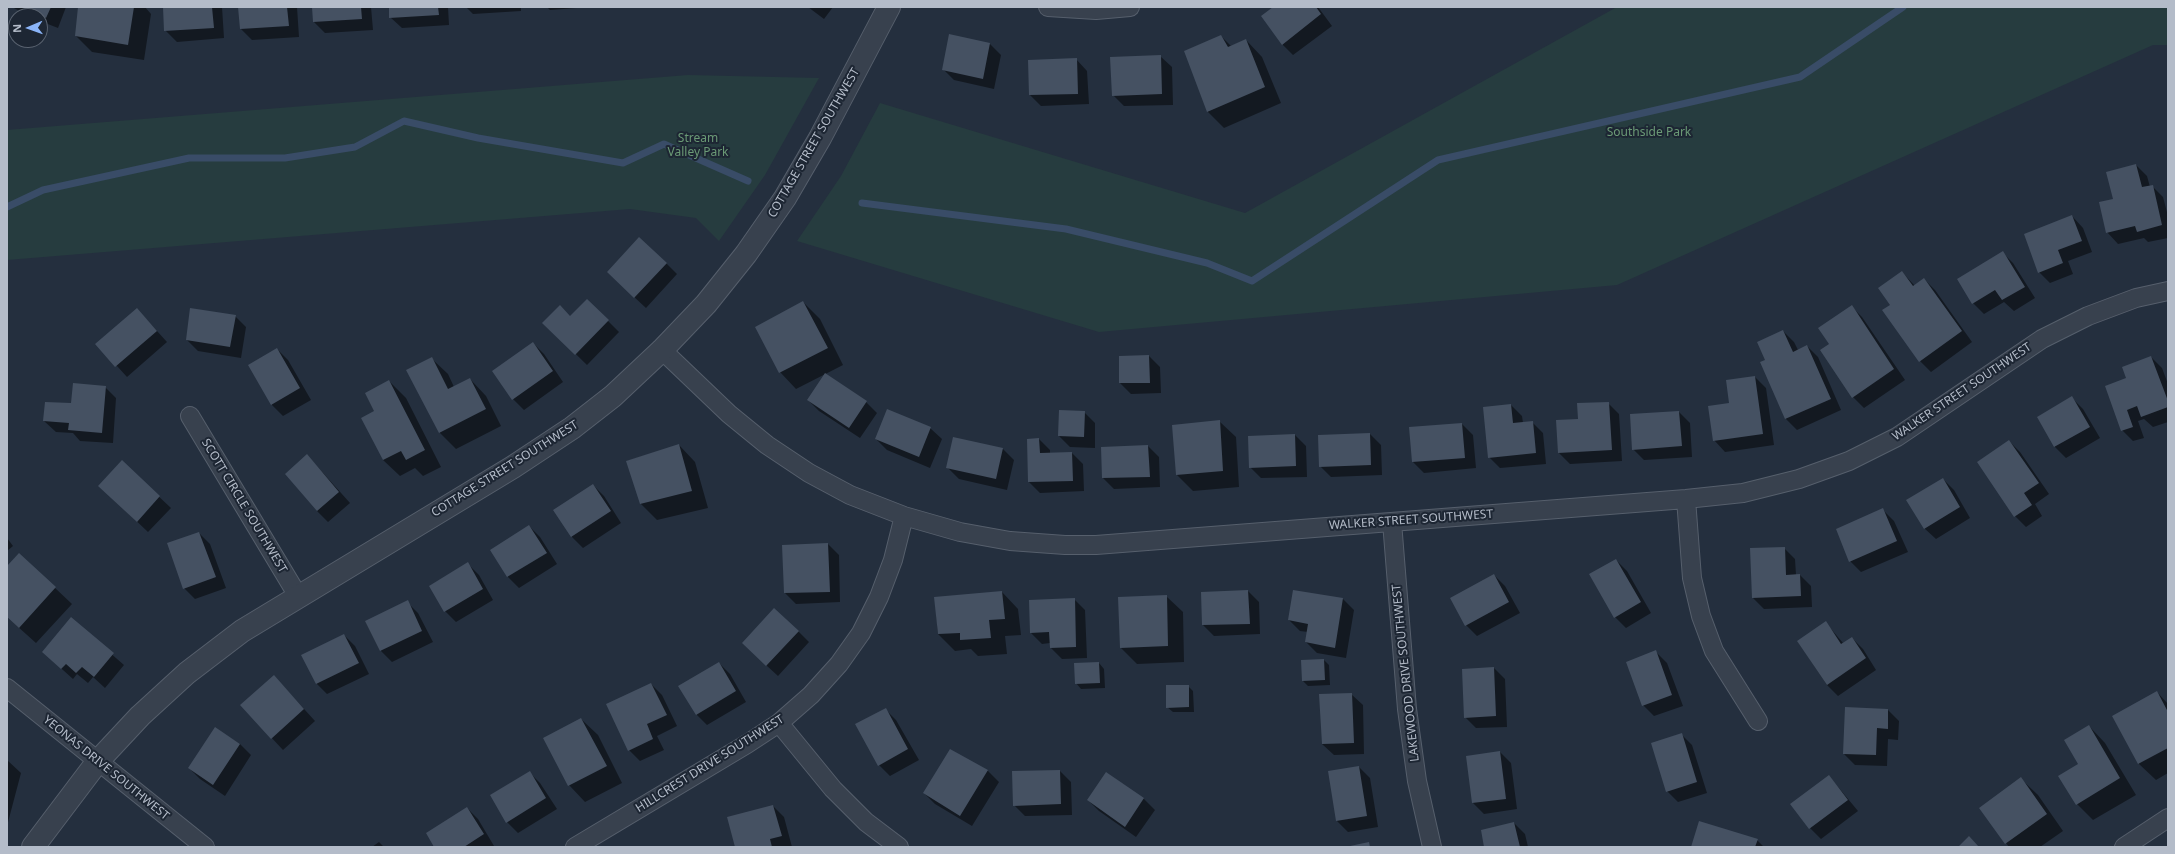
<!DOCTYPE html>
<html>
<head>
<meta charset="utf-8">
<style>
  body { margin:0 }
  #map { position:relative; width:2175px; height:854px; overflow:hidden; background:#242f3e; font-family:"Noto Sans",sans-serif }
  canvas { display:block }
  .frame { position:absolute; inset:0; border:8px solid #b4bcc9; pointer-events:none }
  .north { position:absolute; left:8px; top:8px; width:40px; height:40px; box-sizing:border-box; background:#1d2633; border:1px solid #59626f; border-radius:50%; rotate:268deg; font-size:11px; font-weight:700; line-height:16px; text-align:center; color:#b4bcc9 }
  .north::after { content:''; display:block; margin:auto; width:14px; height:18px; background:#8ab4f8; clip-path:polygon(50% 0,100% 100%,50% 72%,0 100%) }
</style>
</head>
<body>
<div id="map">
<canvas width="2175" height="854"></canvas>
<div class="frame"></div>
<div class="north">N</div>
</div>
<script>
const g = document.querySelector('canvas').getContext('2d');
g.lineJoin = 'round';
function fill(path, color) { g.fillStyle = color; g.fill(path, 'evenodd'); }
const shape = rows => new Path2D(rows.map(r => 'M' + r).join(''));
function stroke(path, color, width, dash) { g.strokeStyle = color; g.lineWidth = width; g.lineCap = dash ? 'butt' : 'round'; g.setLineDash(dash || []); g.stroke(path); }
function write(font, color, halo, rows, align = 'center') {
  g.font = font + ' "Noto Sans",sans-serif'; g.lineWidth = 4; g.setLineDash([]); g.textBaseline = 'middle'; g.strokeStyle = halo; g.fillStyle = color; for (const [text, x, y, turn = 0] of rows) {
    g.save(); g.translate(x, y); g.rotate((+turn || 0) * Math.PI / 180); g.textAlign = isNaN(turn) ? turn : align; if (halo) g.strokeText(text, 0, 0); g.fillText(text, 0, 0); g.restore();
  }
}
fill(shape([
  [1617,7,2168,7,2168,45,2153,45,1617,285,1099,332,797,241,841,176,880,103,1245,213],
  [688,75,819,78,765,175,719,241,696,218,630,209,7,260,7,130]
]), '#263c3f');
fill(shape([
  [12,7,66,7,58,28,40,21,40,16,29,16],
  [79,7,145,7,151,14,144,60,92,52,76,36],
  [164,7,222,7,224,38,177,42,165,30],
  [239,7,297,7,299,37,252,40,241,29],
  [313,7,371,7,373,30,325,33,314,22],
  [390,7,448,7,449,25,402,28,390,17],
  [466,7,521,7,521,11,473,14],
  [547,7,590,7,550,10],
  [808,7,833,7,824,19],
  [1274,7,1318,7,1332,26,1293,55,1282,44],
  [1221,36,1231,46,1246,40,1262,57,1281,103,1224,128,1208,112,1185,51],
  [990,44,1001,55,994,89,954,80,943,69],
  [1160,56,1172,67,1173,105,1124,106,1113,95],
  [1076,59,1087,71,1089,104,1041,106,1030,95],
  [2136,165,2147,176,2150,187,2152,186,2163,197,2168,216,2168,238,2148,242,2144,238,2118,244,2107,232,2114,200],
  [2072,216,2083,228,2092,252,2068,261,2073,274,2050,283,2039,272],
  [2002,252,2013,263,2035,298,2014,311,2004,302,1984,314,1973,303],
  [666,263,677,274,646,308,619,283],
  [1902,272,1915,286,1924,279,1935,290,1972,342,1931,372,1920,361,1892,305],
  [587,300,619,332,587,365,544,323,570,317],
  [803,302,820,319,843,365,796,389,780,372],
  [1851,306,1862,317,1905,380,1864,408,1853,397,1831,344],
  [137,309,167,342,127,377,97,344],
  [235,316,246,327,241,358,198,351,187,340],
  [1783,331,1794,342,1798,350,1807,346,1818,357,1841,410,1797,430,1786,419,1767,360],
  [533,343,544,354,563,382,524,410,513,399],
  [277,349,288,360,311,400,283,416,272,405,249,365],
  [1149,356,1160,367,1161,393,1131,394,1120,383],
  [2151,357,2162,368,2168,384,2168,422,2153,427,2144,419,2138,421,2144,438,2133,441,2122,430,2127,379],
  [431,358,448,374,454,387,470,379,486,396,501,426,456,449,440,433,408,370],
  [1755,377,1766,388,1774,445,1725,452,1714,440,1731,404],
  [389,381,406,398,441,467,423,476,415,468,400,476,383,460,376,412],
  [105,387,116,398,113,443,80,441,73,433,56,432,44,421],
  [2072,398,2083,409,2100,438,2066,458,2055,447,2038,418],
  [808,400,866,402,877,413,860,438,819,411],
  [1608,403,1619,414,1622,461,1570,464,1559,453,1557,421,1579,420],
  [1511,405,1522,416,1523,423,1532,422,1543,433,1546,464,1500,468,1489,457],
  [1084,412,1095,423,1095,448,1070,447,1059,436],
  [1679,412,1690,423,1692,457,1644,460,1633,449],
  [1219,421,1236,437,1239,487,1193,491,1177,475],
  [1462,424,1473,435,1476,468,1424,473,1413,462,1410,428],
  [930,428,942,439,930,468,887,450,876,439],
  [1370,434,1381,445,1382,475,1331,477,1320,466],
  [1295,435,1306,446,1307,477,1261,478,1250,467],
  [1039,439,1050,450,1050,453,1072,453,1083,464,1084,491,1040,493,1029,482],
  [2009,441,2020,452,2049,494,2035,504,2042,516,2026,527,2015,516,1978,462],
  [679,445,695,462,708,508,657,520,641,504,627,461],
  [1148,446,1159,457,1160,487,1114,489,1103,478],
  [1003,449,1014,460,1007,490,959,479,948,468],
  [307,455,350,503,328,522,317,511],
  [122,462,171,508,148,532,111,497],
  [1943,479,1954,490,1970,518,1936,539,1924,528],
  [593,485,604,496,621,523,583,548,572,537,555,510],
  [1883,510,1894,521,1908,552,1861,572,1850,561],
  [529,526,540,537,557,564,519,588,508,577,492,550],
  [199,533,210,544,226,588,195,599,184,588],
  [7,538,13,546,7,551],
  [828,544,839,555,840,602,796,604,785,593],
  [1784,548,1795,559,1796,575,1800,575,1811,586,1812,607,1764,609,1753,598],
  [19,554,72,604,36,643,7,617,7,568],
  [1616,560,1627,571,1651,613,1626,628,1615,617],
  [468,564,479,575,493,600,456,622,445,611],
  [1494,575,1505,586,1520,613,1477,636,1466,625],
  [1248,591,1259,602,1260,634,1214,636,1203,625],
  [1002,592,1018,609,1021,635,1005,636,1007,654,978,656,971,649,955,651,938,634,935,598],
  [1166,596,1183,612,1184,662,1137,664,1121,648],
  [1074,599,1085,610,1087,658,1062,659,1051,648,1050,643,1042,644,1031,633],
  [1343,599,1354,610,1346,658,1317,653,1306,642,1308,632,1300,631,1289,620],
  [407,602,418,613,433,642,392,662,381,651,366,622],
  [71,619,124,665,105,688,93,677,88,683,77,674,73,679,43,652],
  [1826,623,1843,643,1852,638,1863,649,1876,670,1838,696,1827,685,1798,642],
  [798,631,809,642,778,676,754,654],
  [344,635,355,646,369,674,327,694,316,683],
  [1656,652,1667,663,1683,706,1654,716,1643,705],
  [1324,660,1329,665,1330,685,1308,686,1303,681],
  [719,663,730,674,746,702,707,725,696,714],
  [1099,663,1104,669,1105,688,1081,689,1076,683],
  [1494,668,1505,679,1507,727,1476,728,1465,717],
  [274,676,315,721,283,750,241,705],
  [651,684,662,695,677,726,657,736,664,750,640,761,629,750],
  [1188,686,1193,691,1194,712,1173,712,1167,707],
  [2157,692,2168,704,2168,773,2156,780,2139,764,2113,717],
  [1351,694,1363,705,1364,754,1334,755,1322,744],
  [885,709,896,720,919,760,890,776,879,765],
  [1888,710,1899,721,1898,740,1888,739,1887,766,1855,765,1844,754],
  [581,719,598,735,622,783,585,802,569,785],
  [2089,726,2105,743,2136,795,2093,820,2077,804,2079,764],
  [215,728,240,744,251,755,225,796,200,779,189,768],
  [1681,734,1692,745,1707,793,1678,802,1667,791],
  [950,751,988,771,999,782,972,826,935,804,924,793],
  [1500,752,1511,763,1517,809,1484,814,1473,803],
  [7,760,21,773,7,826],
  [1359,767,1370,778,1378,827,1348,832,1337,821],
  [1060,771,1071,782,1072,815,1025,816,1014,805],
  [529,772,540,783,557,809,518,833,507,822],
  [1107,773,1144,799,1155,810,1136,837,1099,811,1088,800],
  [1829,776,1858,811,1821,839,1810,828],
  [2021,779,2038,795,2063,831,2040,847,2009,847,1980,808],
  [773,806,784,817,792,847,736,847],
  [467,808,478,819,494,846,436,847],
  [1514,823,1525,834,1528,847,1485,847],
  [1757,840,1764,847,1692,847],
  [379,842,384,847,372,847]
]), '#0007');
stroke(shape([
  [862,203,1066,229,1207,263,1252,281,1438,160,1800,77,1903,7],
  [7,207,43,190,189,158,285,158,355,147,404,121,478,138,623,163,664,144,748,181]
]), '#394c67', 7);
fill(shape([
  [21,7,51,7,46,18],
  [78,7,134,7,128,45,75,36],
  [163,7,212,7,214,28,164,31],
  [238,7,287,7,289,26,240,29],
  [312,7,361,7,362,19,313,22],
  [389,7,438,7,439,15,389,18],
  [1273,7,1316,7,1321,14,1282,45,1261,16],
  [949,34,990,43,983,79,942,70],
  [1221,35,1228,47,1246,39,1265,87,1207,112,1184,51],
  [1161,55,1162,94,1112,96,1110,57],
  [1077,58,1078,94,1029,95,1028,60],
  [2136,164,2142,187,2153,185,2162,225,2137,232,2135,226,2106,233,2099,202,2113,199,2106,172],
  [2072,215,2082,241,2058,250,2063,263,2038,273,2024,234],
  [639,237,667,263,634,298,607,272],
  [2003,251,2025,287,2002,300,1995,290,1972,304,1957,279],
  [1902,271,1913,286,1924,278,1962,331,1919,362,1882,310,1890,305,1878,288],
  [587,299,609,320,575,355,542,323,560,305,570,316],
  [803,301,828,348,779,373,755,327],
  [1852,305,1894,369,1852,398,1820,350,1829,344,1818,328],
  [137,308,157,331,115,367,95,344],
  [190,308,236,315,230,347,186,340],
  [1783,330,1793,352,1807,345,1831,399,1785,419,1760,362,1765,360,1757,342],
  [533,342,553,371,512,400,492,371],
  [277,348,300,388,271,405,248,365],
  [1149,355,1150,383,1119,383,1119,356],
  [2151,356,2168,401,2168,407,2141,417,2137,406,2127,410,2133,427,2121,431,2105,386,2126,378,2122,367],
  [432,357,448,389,470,378,486,409,439,433,406,370],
  [825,373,867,401,849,428,807,400],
  [1755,376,1763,434,1713,441,1708,406,1729,403,1726,380],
  [389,380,425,450,406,460,401,451,383,460,361,418,374,411,365,393],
  [73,383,106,386,102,433,68,430,69,423,43,421,45,402,71,403],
  [2072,396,2090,427,2054,447,2037,417],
  [1609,402,1612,450,1558,453,1556,420,1578,419,1577,403],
  [1511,404,1513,423,1533,421,1536,453,1488,458,1483,407],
  [887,409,931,427,919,457,875,439],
  [1059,410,1085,411,1084,437,1058,436],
  [1679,411,1682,446,1632,450,1630,414],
  [1220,420,1223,471,1176,475,1172,425],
  [1462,423,1465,458,1412,462,1409,427],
  [1370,433,1371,465,1319,467,1318,435],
  [1295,434,1296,466,1249,468,1248,436],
  [953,437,1003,448,996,479,946,468],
  [1039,438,1040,453,1072,452,1073,481,1028,482,1027,439],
  [2009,440,2039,483,2024,493,2032,505,2014,517,1977,462],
  [679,444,692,491,640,504,626,461],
  [1148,445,1150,477,1102,478,1101,447],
  [307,454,339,492,317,511,285,474],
  [122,460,160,496,137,522,98,486],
  [1943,478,1960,507,1924,529,1906,500],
  [593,484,611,511,571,537,553,510],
  [1883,508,1897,541,1849,562,1836,529],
  [529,525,547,553,507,577,490,550],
  [199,532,216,577,183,589,167,543],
  [828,543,830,592,784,593,782,545],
  [1785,547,1786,575,1800,574,1801,596,1752,598,1750,548],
  [19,553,56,587,19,628,7,617,7,566],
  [1616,559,1641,602,1614,618,1589,574],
  [468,562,483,589,444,612,429,586],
  [1494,574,1509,602,1465,626,1450,598],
  [1248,590,1250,624,1202,625,1201,592],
  [1293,590,1343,598,1335,648,1305,642,1308,624,1288,620],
  [1002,591,1005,619,989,620,991,638,960,640,960,633,938,634,934,597],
  [1167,595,1168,646,1120,648,1118,597],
  [1075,598,1076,647,1050,648,1049,632,1030,633,1029,600],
  [408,600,422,631,380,651,365,621],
  [774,608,799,631,766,666,742,643],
  [71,617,114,653,94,677,82,667,76,673,66,664,61,669,42,652],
  [1826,621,1841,644,1852,637,1866,658,1827,685,1797,641],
  [344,634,359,663,316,684,301,655],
  [1656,650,1672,695,1642,706,1626,662],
  [1324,659,1325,680,1302,681,1301,660],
  [719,662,736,691,696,715,678,686],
  [1099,662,1100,683,1075,684,1074,663],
  [1494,667,1496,716,1464,718,1462,669],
  [274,675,304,709,271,739,240,705],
  [651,683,667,715,647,724,653,739,628,751,606,704],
  [1166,685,1189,685,1189,707,1166,708],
  [2157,691,2168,712,2168,748,2138,764,2112,716],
  [1352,693,1354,743,1322,744,1319,694],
  [1845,707,1888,709,1888,729,1877,728,1876,755,1843,754],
  [886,708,908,749,878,766,855,724],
  [581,718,607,766,568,786,543,738],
  [2089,725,2120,778,2076,805,2058,776,2078,764,2064,740],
  [215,727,240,744,213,785,188,768],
  [1682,733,1697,782,1666,792,1651,743],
  [950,749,988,770,960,816,923,793],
  [1500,751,1506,799,1472,803,1466,756],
  [1359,766,1367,816,1336,821,1328,771],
  [1060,770,1061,804,1013,806,1012,771],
  [530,771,546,798,506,823,490,795],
  [1106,772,1144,798,1125,827,1087,800],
  [1829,775,1848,800,1809,829,1790,804],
  [2021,777,2047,814,2005,844,1979,808],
  [773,805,782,836,770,839,772,847,735,847,727,817],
  [467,807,484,834,464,847,434,847,426,833],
  [1699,821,1758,839,1755,847,1691,847],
  [1514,822,1520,847,1484,847,1481,830],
  [1969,836,1979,847,1958,847],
  [1369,842,1370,847,1350,847,1350,846]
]), '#455162');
const minor = shape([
  [1048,7,1096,10,1130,7],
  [662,350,729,414,767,445,809,473,850,495,904,516,960,532,1010,541,1065,545,1096,545,1686,499,1743,493,1799,479,1849,461,1897,437,2042,339,2088,316,2136,298,2168,291],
  [190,416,298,596],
  [1686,499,1692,578,1701,616,1714,651,1758,721],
  [1392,522,1407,709,1417,781,1432,847],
  [7,688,205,847],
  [779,723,833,789,866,822,899,847],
  [575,847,747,744,779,723,811,695,839,664,861,633,879,597,893,560,904,516],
  [2124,847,2168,818]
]);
const tertiary = shape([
  [33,847,98,761,140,716,187,673,242,631,513,467,572,428,613,396,662,350,706,304,746,254,785,198,820,138,889,7]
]);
stroke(minor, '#565f6c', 20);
stroke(tertiary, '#565f6c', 24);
stroke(minor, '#38414e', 18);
stroke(tertiary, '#38414e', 22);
write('12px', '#6b9a76', '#1d2633', [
  ["Southside Park",1649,133],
  ["Stream",698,139],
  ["Valley Park",698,153]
]);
write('12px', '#b4bcc9', '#1d2633', [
  ["COTTAGE STREET SOUTHWEST",814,143,-60],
  ["WALKER STREET SOUTHWEST",1962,392,-34],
  ["COTTAGE STREET SOUTHWEST",505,469,-32],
  ["SCOTT CIRCLE SOUTHWEST",244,506,59],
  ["WALKER STREET SOUTHWEST",1411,520,-4],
  ["LAKEWOOD DRIVE SOUTHWEST",1406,673,-96],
  ["HILLCREST DRIVE SOUTHWEST",710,764,-32],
  ["YEONAS DRIVE SOUTHWEST",106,768,39]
]);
</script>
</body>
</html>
